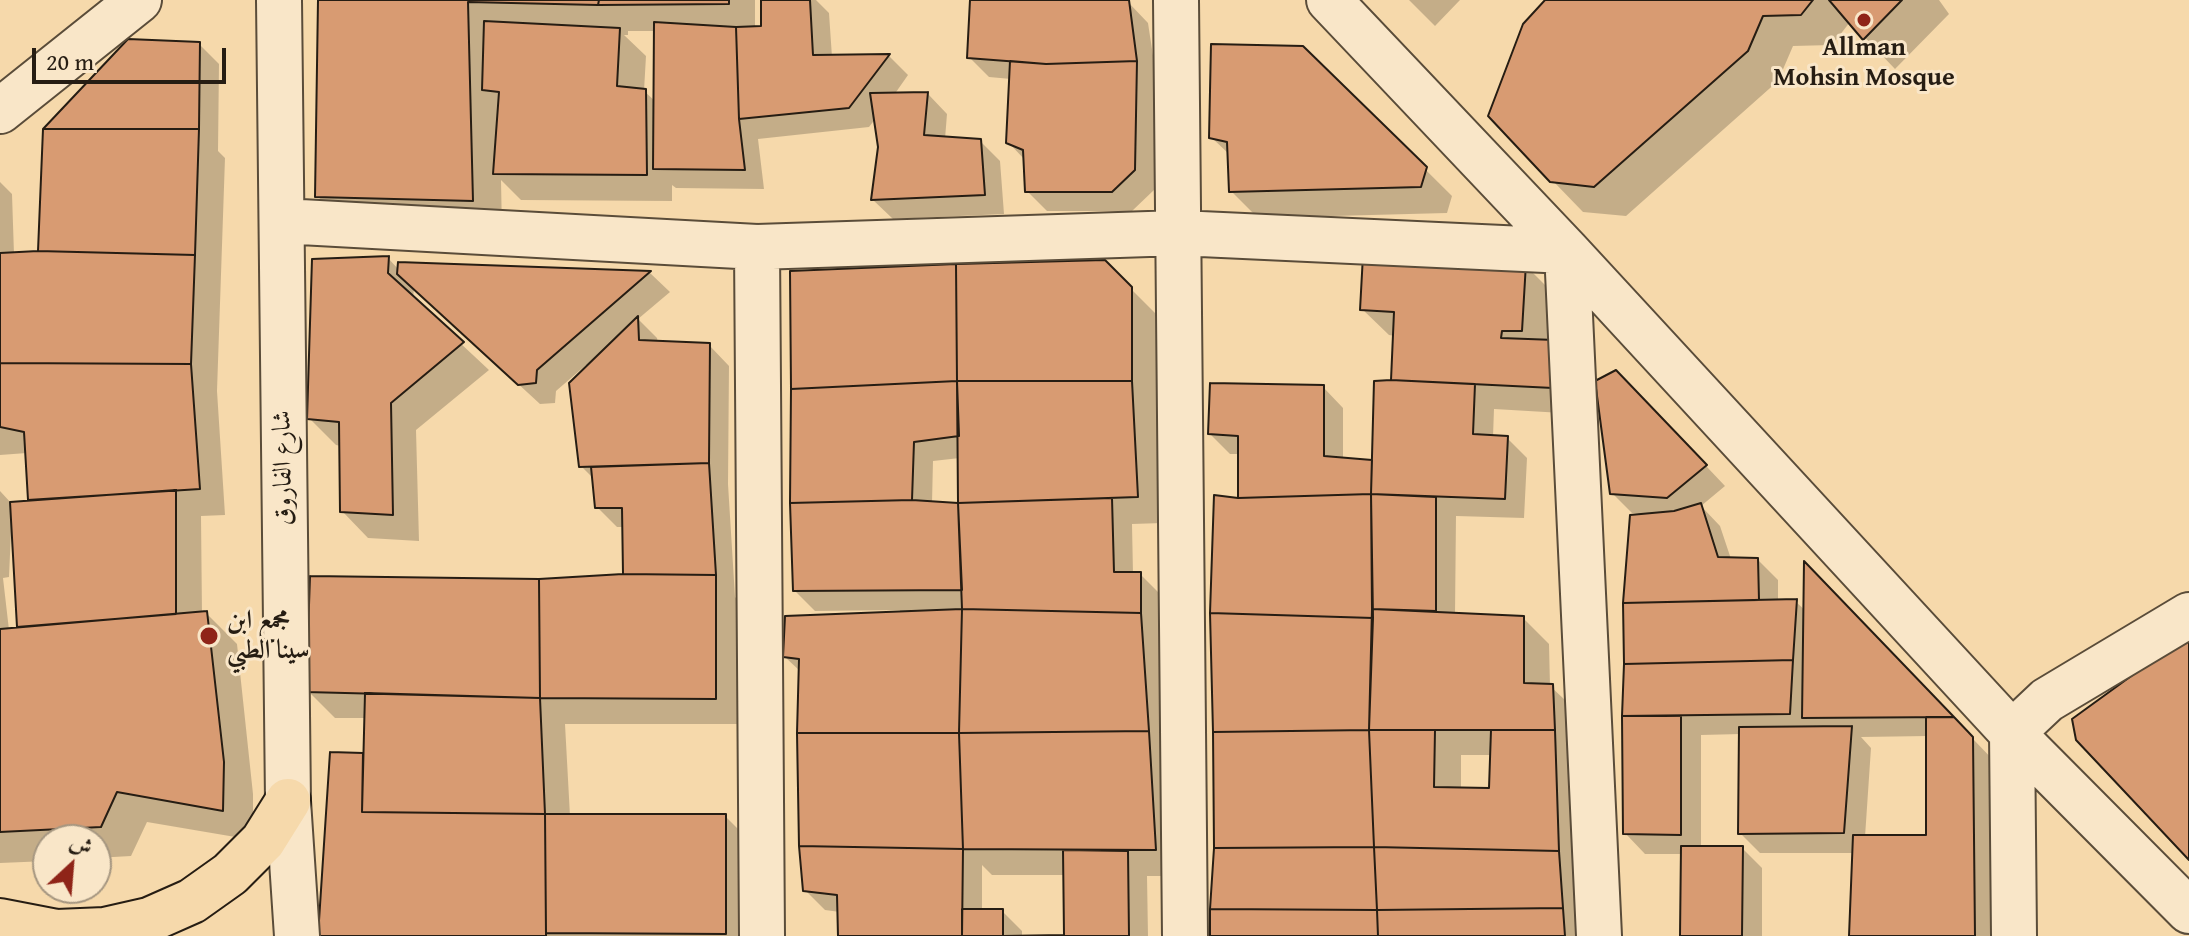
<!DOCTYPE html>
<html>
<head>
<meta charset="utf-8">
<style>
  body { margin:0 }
  #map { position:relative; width:2189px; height:936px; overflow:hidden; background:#f6d9ab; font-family:"Gentium Book Plus",Amiri,serif }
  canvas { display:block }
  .north { position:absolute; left:32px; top:824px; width:80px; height:80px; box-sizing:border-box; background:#f9e6c8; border:2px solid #a59680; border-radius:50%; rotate:26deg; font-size:22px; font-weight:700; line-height:32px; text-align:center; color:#261d13 }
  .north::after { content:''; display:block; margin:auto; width:28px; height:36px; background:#8f2418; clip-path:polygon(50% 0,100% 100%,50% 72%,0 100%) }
  .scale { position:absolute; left:32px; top:48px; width:194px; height:36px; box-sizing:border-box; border:4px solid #261d13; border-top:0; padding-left:10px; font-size:24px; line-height:28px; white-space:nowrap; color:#261d13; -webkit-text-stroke:6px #f9e6c8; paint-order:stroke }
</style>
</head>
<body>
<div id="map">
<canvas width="2189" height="936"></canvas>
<div class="north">ش</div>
<div class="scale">20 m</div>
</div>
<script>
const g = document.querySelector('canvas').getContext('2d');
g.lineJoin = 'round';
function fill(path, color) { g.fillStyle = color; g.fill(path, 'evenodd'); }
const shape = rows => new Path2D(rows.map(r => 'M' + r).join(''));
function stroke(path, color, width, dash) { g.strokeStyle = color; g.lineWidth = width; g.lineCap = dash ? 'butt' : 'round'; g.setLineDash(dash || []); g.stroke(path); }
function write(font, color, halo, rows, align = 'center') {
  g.font = font + ' "Gentium Book Plus",Amiri,serif'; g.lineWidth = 6; g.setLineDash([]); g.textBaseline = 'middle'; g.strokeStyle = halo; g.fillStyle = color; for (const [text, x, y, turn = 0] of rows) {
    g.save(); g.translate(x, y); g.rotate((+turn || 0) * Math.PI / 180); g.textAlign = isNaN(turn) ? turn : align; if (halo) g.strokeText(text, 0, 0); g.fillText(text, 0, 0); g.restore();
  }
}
fill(shape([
  [320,0,755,0,755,28,763,28,763,0,816,0,829,13,832,57,889,56,908,75,894,95,928,94,947,114,945,139,980,141,1000,161,1004,214,893,219,873,200,880,147,876,118,869,127,758,139,764,189,676,188,672,185,672,201,521,200,501,180,502,231,348,226,317,196],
  [628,31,656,31,656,102,644,91,646,56,624,35,628,35],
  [972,0,1128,2,1148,23,1157,82,1154,190,1132,211,1047,211,1027,191,1025,160,1008,142,1011,79,989,77,969,57],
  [1409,0,1460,0,1435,26],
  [1548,0,1939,0,1949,14,1895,69,1850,22,1832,45,1793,46,1778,81,1626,216,1583,212,1552,180],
  [199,44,219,64,218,151,225,158,217,391,225,515,201,516,202,614,206,613,237,644,253,794,253,840,147,822,131,856,96,858,96,840,48,840,48,861,0,863,0,491,12,504,30,501,27,453,0,455,0,182,12,194,14,254,40,252],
  [11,532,14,532,19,629,9,630,3,578,9,577],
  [1303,48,1452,196,1447,213,1258,218,1231,191,1230,155,1211,137],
  [388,258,399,270,399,264,650,273,670,292,638,319,657,338,658,343,709,345,729,366,728,484,735,597,742,604,742,724,565,724,570,816,725,816,751,842,752,936,320,936,332,754,365,755,366,718,335,718,308,691,540,581,628,576,624,527,617,527,597,507,594,479,581,466,588,367,586,365,556,391,555,403,540,404,414,288,413,299,489,370,416,430,419,541,368,538,342,511,341,446,336,445,309,418],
  [1104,262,1158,316,1163,523,1132,524,1133,574,1140,574,1160,594,1182,876,1147,876,1148,936,1066,936,1065,875,992,875,982,865,982,911,1002,911,1022,931,1022,936,840,936,840,912,825,910,805,890,801,672,785,657,900,614,900,610,815,611,795,591,792,504],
  [960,458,960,505,932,503,933,461],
  [1525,265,1552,292,1549,342,1579,414,1494,409,1493,437,1507,438,1527,458,1524,518,1456,516,1455,615,1523,618,1549,644,1550,686,1579,713,1582,936,1212,936,1240,500,1240,454,1230,454,1210,434,1323,387,1343,408,1343,460,1374,462,1393,382,1395,336,1389,335,1362,309],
  [1461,755,1492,755,1491,790,1461,789],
  [1636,392,1725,486,1701,506,1720,526,1731,559,1758,560,1778,580,1778,602,1796,602,1806,611,1824,584,1998,765,2001,936,1851,936,1854,853,1760,853,1740,833,1741,734,1701,735,1701,848,1742,848,1762,868,1762,936,1682,936,1683,854,1645,854,1625,833,1625,603,1642,514,1632,513,1612,493],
  [1928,736,1928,837,1865,837,1871,748,1861,737]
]), '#0003');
const building = shape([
  [318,0,599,0,598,5,468,2,473,201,315,197,318,0],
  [599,0,729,0,729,4,598,5,599,0],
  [761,0,810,0,813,55,890,54,849,108,739,119,736,27,761,26,761,0],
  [970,0,1129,0,1137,61,1046,64,967,58,970,0],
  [1545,0,1813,0,1801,15,1763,16,1748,51,1594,187,1550,182,1488,116,1523,24,1545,0],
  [1829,0,1902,0,1863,40,1829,0],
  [484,21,620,28,617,86,646,89,647,175,493,174,499,92,482,90,484,21],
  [654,22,736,27,739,119,745,170,653,169,654,22],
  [128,39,200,42,199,129,43,129,128,39],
  [1211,44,1303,46,1427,167,1421,187,1229,192,1227,142,1209,138,1211,44],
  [1010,61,1046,64,1137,61,1135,170,1112,192,1025,192,1023,150,1006,143,1010,61],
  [928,92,924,135,981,139,985,195,871,200,878,147,870,93,928,92],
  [43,129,199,129,195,255,38,251,43,129],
  [38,251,195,255,191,364,0,363,0,253,38,251],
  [1363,255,1526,263,1522,331,1502,331,1501,338,1555,340,1553,388,1391,380,1394,312,1360,310,1363,255],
  [389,256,388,273,464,342,391,403,393,515,340,512,339,422,307,419,312,259,389,256],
  [1105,260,1132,287,1132,381,957,381,956,264,1105,260],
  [398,262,651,271,537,370,536,383,518,385,397,274,398,262],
  [956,264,957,381,791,389,790,271,956,264],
  [638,316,639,340,710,343,709,463,579,467,569,383,638,316],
  [0,363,191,364,200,489,28,500,24,432,0,427,0,363],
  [1616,370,1707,465,1667,498,1610,494,1595,381,1616,370],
  [1391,380,1475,384,1473,434,1508,436,1505,499,1371,494,1374,381,1391,380],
  [957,381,959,436,914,442,912,500,790,503,791,389,957,381],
  [957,381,1132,381,1138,497,958,503,957,381],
  [1210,383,1324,385,1324,456,1372,460,1371,494,1238,498,1238,436,1208,434,1210,383],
  [709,463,716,575,623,574,622,508,595,508,591,467,709,463],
  [176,490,176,614,17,627,10,502,176,490],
  [1371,494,1373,618,1210,613,1214,495,1238,498,1371,494],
  [1371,494,1436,497,1436,611,1372,609,1371,494],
  [1112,498,1114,572,1141,572,1141,613,962,609,958,503,1112,498],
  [912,500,958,503,962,590,793,591,790,503,912,500],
  [1701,503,1718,557,1758,558,1759,600,1623,603,1630,515,1674,511,1701,503],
  [1804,561,1954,717,1802,718,1804,561],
  [623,574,716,575,716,699,540,698,539,579,623,574],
  [310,576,539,579,540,698,306,692,310,576],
  [1797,599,1793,660,1624,664,1623,603,1797,599],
  [962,609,959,733,797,733,799,659,783,657,785,616,962,609],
  [962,609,1141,613,1149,731,959,733,962,609],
  [1372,609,1524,616,1524,683,1553,684,1555,730,1369,730,1372,609],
  [207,611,224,762,223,811,117,792,101,827,0,832,0,629,207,611],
  [1210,613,1373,618,1369,730,1213,732,1210,613],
  [2189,634,2189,860,2076,740,2072,719,2189,634],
  [1793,660,1790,714,1622,716,1624,664,1793,660],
  [365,693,540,698,545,814,362,812,365,693],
  [1622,716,1681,716,1681,835,1623,834,1622,716],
  [1926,717,1954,717,1973,737,1975,936,1849,936,1853,835,1926,835,1926,717],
  [1852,726,1844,833,1738,834,1739,727,1852,726],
  [1369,730,1435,730,1434,787,1489,788,1491,730,1555,730,1559,851,1374,847,1369,730],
  [1369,730,1374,847,1214,848,1213,732,1369,730],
  [1149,731,1156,850,963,849,959,733,1149,731],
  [797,733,959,733,963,849,799,846,797,733],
  [330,752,363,753,362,812,545,814,546,936,318,936,330,752],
  [545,814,726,814,726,934,546,933,545,814],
  [799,846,963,849,962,936,838,936,837,895,803,891,799,846],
  [1681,846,1743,846,1742,936,1680,936,1681,846],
  [1374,847,1377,910,1210,909,1214,848,1374,847],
  [1374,847,1559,851,1563,908,1377,910,1374,847],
  [1063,850,1128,851,1129,936,962,936,962,909,1003,909,1003,936,1064,935,1063,850],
  [1563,908,1565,936,1378,936,1377,910,1563,908],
  [1210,909,1377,910,1378,936,1210,936,1210,909]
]);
fill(building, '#d89b72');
stroke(building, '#261d13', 2);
const minor = shape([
  [279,0,288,801,297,936],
  [1176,0,1185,936],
  [1329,0,1567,251,2012,733,2189,911],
  [0,111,139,0],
  [282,221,757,247,1179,233,1567,251],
  [757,247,762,936],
  [1567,251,1599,936],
  [2014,936,2012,733,2047,700,2189,615]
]);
const major = shape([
  [0,921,57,932,105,930,149,920,192,901,230,874,263,841,288,801]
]);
stroke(minor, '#5a4c39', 48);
stroke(major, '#261d13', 48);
stroke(minor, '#f9e6c8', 44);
stroke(major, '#f6d9ab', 44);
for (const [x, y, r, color] of [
  [1864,20,8,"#8f2418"],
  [209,636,10,"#8f2418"]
]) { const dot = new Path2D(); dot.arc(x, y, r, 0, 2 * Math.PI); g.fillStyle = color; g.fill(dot); stroke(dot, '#f9e6c8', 3); }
write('bold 26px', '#261d13', '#f9e6c8', [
  ["Allman",1864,48],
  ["Mohsin Mosque",1864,78],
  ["مجمع ابن",227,621,"left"],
  ["سينا الطبي",227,651,"left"]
]);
write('26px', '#261d13', '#f9e6c8', [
  ["شارع الفاروق",284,468,-91]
]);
</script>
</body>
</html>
